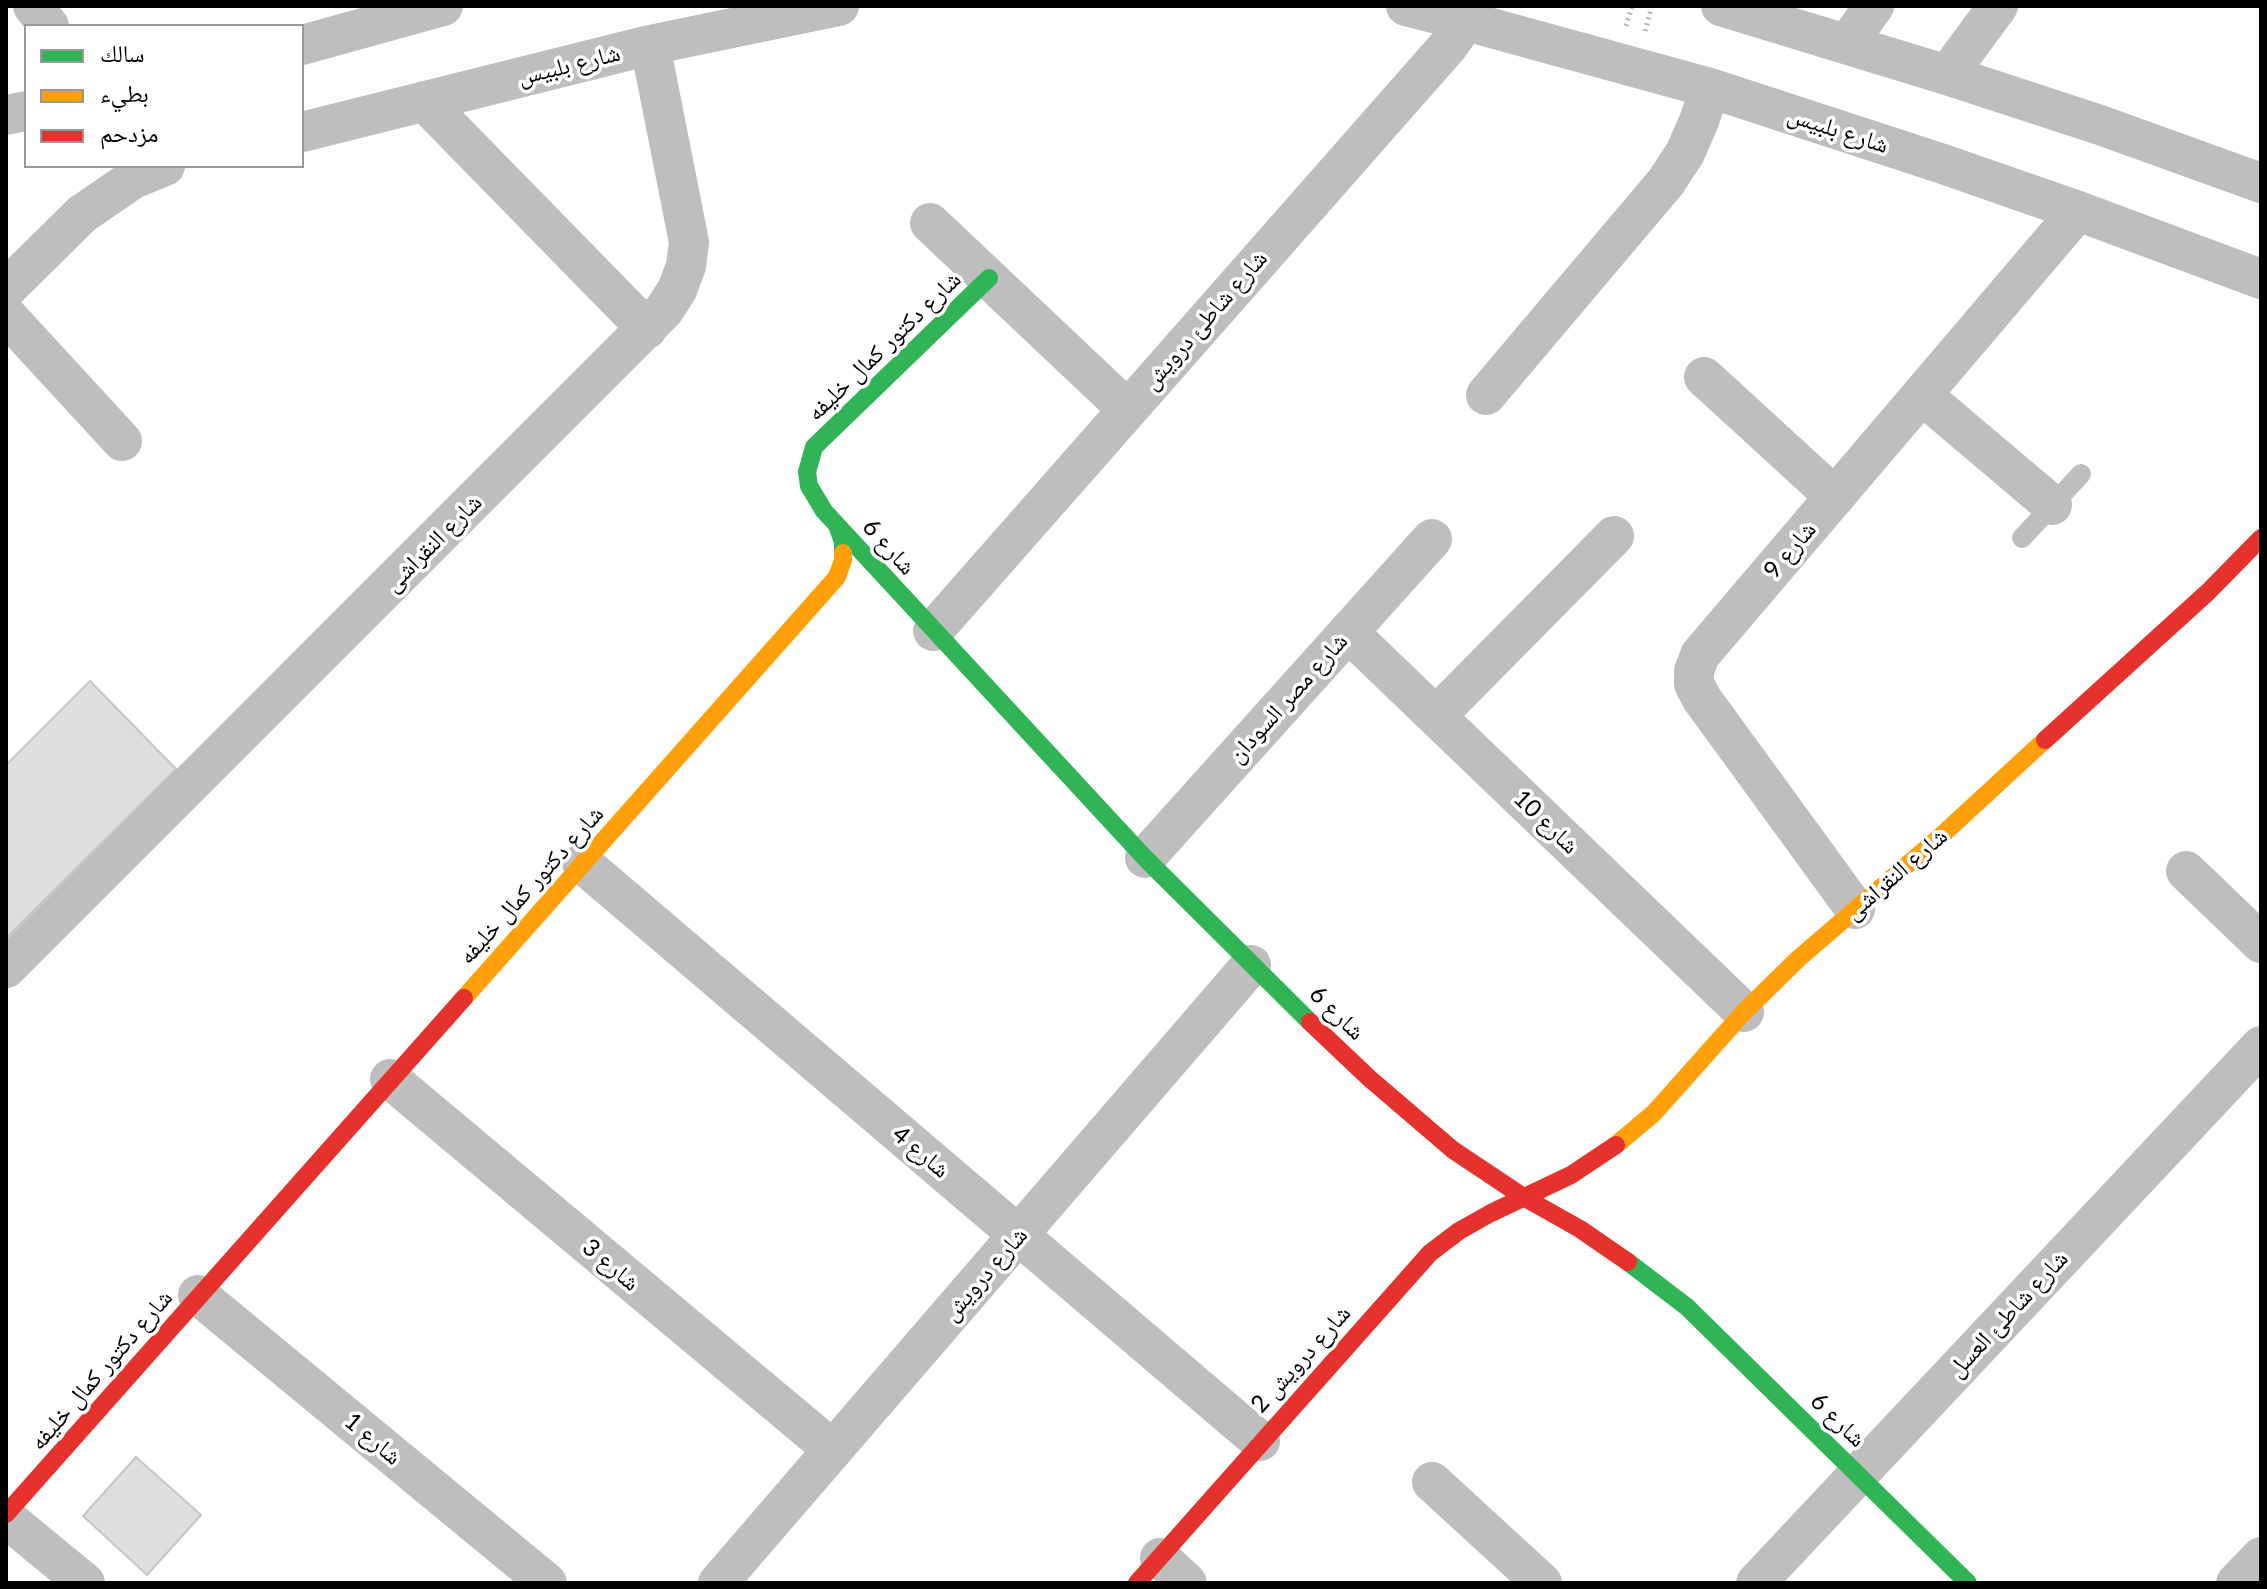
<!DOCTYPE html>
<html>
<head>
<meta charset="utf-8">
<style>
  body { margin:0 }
  #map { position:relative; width:2267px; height:1589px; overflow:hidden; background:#fff; font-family:Lato,"Noto Naskh Arabic",sans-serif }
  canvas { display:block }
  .frame { position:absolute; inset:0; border:8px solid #000; pointer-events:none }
  .legend { position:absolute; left:24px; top:24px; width:280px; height:144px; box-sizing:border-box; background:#fff; border:2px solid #999; margin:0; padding:10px 14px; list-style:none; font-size:24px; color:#000 }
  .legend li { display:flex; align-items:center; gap:16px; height:40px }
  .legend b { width:40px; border:2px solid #999 }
</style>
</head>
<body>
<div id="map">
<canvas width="2267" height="1589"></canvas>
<div class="frame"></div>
<ul class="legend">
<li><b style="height:10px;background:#30b455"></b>سالك</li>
<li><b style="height:10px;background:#ff9f0a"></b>بطيء</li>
<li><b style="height:10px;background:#e5322d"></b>مزدحم</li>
</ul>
</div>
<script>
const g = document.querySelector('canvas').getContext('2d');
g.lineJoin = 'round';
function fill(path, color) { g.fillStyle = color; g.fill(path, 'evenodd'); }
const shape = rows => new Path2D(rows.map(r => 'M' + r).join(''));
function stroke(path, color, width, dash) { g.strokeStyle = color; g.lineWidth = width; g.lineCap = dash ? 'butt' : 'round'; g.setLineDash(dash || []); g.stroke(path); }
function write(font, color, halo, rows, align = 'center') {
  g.font = font + ' Lato,"Noto Naskh Arabic",sans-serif'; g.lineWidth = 7; g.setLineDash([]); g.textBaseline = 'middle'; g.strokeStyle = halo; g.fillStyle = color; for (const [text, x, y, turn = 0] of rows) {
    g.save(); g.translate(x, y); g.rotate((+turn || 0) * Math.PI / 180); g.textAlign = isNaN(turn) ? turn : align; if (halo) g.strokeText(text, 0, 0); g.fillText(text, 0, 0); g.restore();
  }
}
const building = shape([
  [90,681,176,769,6,938,6,765,90,681],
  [136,1457,201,1515,147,1575,83,1516,136,1457]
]);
fill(building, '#dedede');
stroke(building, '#c6c6c6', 2);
stroke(shape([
  [1626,26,1632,6],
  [1645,31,1652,6]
]), '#b9b9b9', 5, [2, 4]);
stroke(shape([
  [2022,538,2081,474]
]), '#bebebe', 20);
stroke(shape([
  [33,6,49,26],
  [1406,6,1466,21,1710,88,1943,164,2078,211,2261,279],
  [1721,6,1947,75,2100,125,2261,183],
  [1847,44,1874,6],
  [302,45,443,6],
  [1947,75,1998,6],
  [424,101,647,329],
  [6,115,26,111],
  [302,132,650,45,839,6],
  [930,223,1127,409],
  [6,289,82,214,133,179,165,166],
  [6,315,122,441],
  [1704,377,1835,497],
  [1486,395,1666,182,1685,153,1699,121,1710,88],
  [1922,395,2052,505],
  [933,631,1448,46,1466,21,1474,6],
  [1348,632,1744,1012],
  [1436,716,1614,536],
  [1145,858,1432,539],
  [582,863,1260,1441],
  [2186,871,2261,943],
  [1855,909,1702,699,1694,684,1694,671,1700,655,2078,211],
  [6,968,664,310,677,290,686,266,689,242,650,45],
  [390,1079,833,1450],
  [198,1295,547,1583],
  [1432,1482,1542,1583],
  [6,1518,85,1583],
  [1160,1558,1187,1583],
  [718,1583,1251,965],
  [1756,1583,2261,1046],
  [2236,1583,2261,1557]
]), '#bebebe', 40);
stroke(shape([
  [837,525,1145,858,1310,1022],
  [843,553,843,542,837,525,824,511,809,486,807,472,814,447,989,278],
  [1628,1262,1687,1307,1968,1583]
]), '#30b455', 18);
stroke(shape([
  [464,998,837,577,843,560,843,553],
  [1616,1145,1654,1113,1744,1012,1798,959,1942,835,2045,740]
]), '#ff9f0a', 18);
stroke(shape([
  [2045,740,2208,592,2261,538],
  [1310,1022,1369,1078,1453,1150,1525,1198,1580,1229,1628,1262],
  [6,1514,464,998],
  [1137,1583,1430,1253,1459,1231,1491,1213,1571,1175,1616,1145]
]), '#e5322d', 18);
write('24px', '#000', '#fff', [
  ["شارع بلبيس",569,65,-14],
  ["شارع بلبيس",1838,130,18],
  ["شارع شاطئ درويش",1205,320,-49],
  ["شارع دكتور كمال خليفه",884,346,-44],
  ["شارع النقراشى",433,543,-45],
  ["شارع 6",889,547,48],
  ["شارع 9",1790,550,-50],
  ["شارع مصر السودان",1288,698,-48],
  ["شارع 10",1546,822,44],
  ["شارع النقراشى",1896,874,-41],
  ["شارع دكتور كمال خليفه",531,885,-48],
  ["شارع 6",1337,1013,44],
  ["شارع 4",921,1152,40],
  ["شارع 3",611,1265,40],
  ["شارع درويش",985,1274,-49],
  ["شارع شاطئ العسل",2008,1314,-47],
  ["شارع درويش 2",1301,1359,-48],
  ["شارع دكتور كمال خليفه",101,1370,-49],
  ["شارع 6",1838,1420,44],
  ["شارع 1",373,1439,40]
]);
</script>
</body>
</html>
